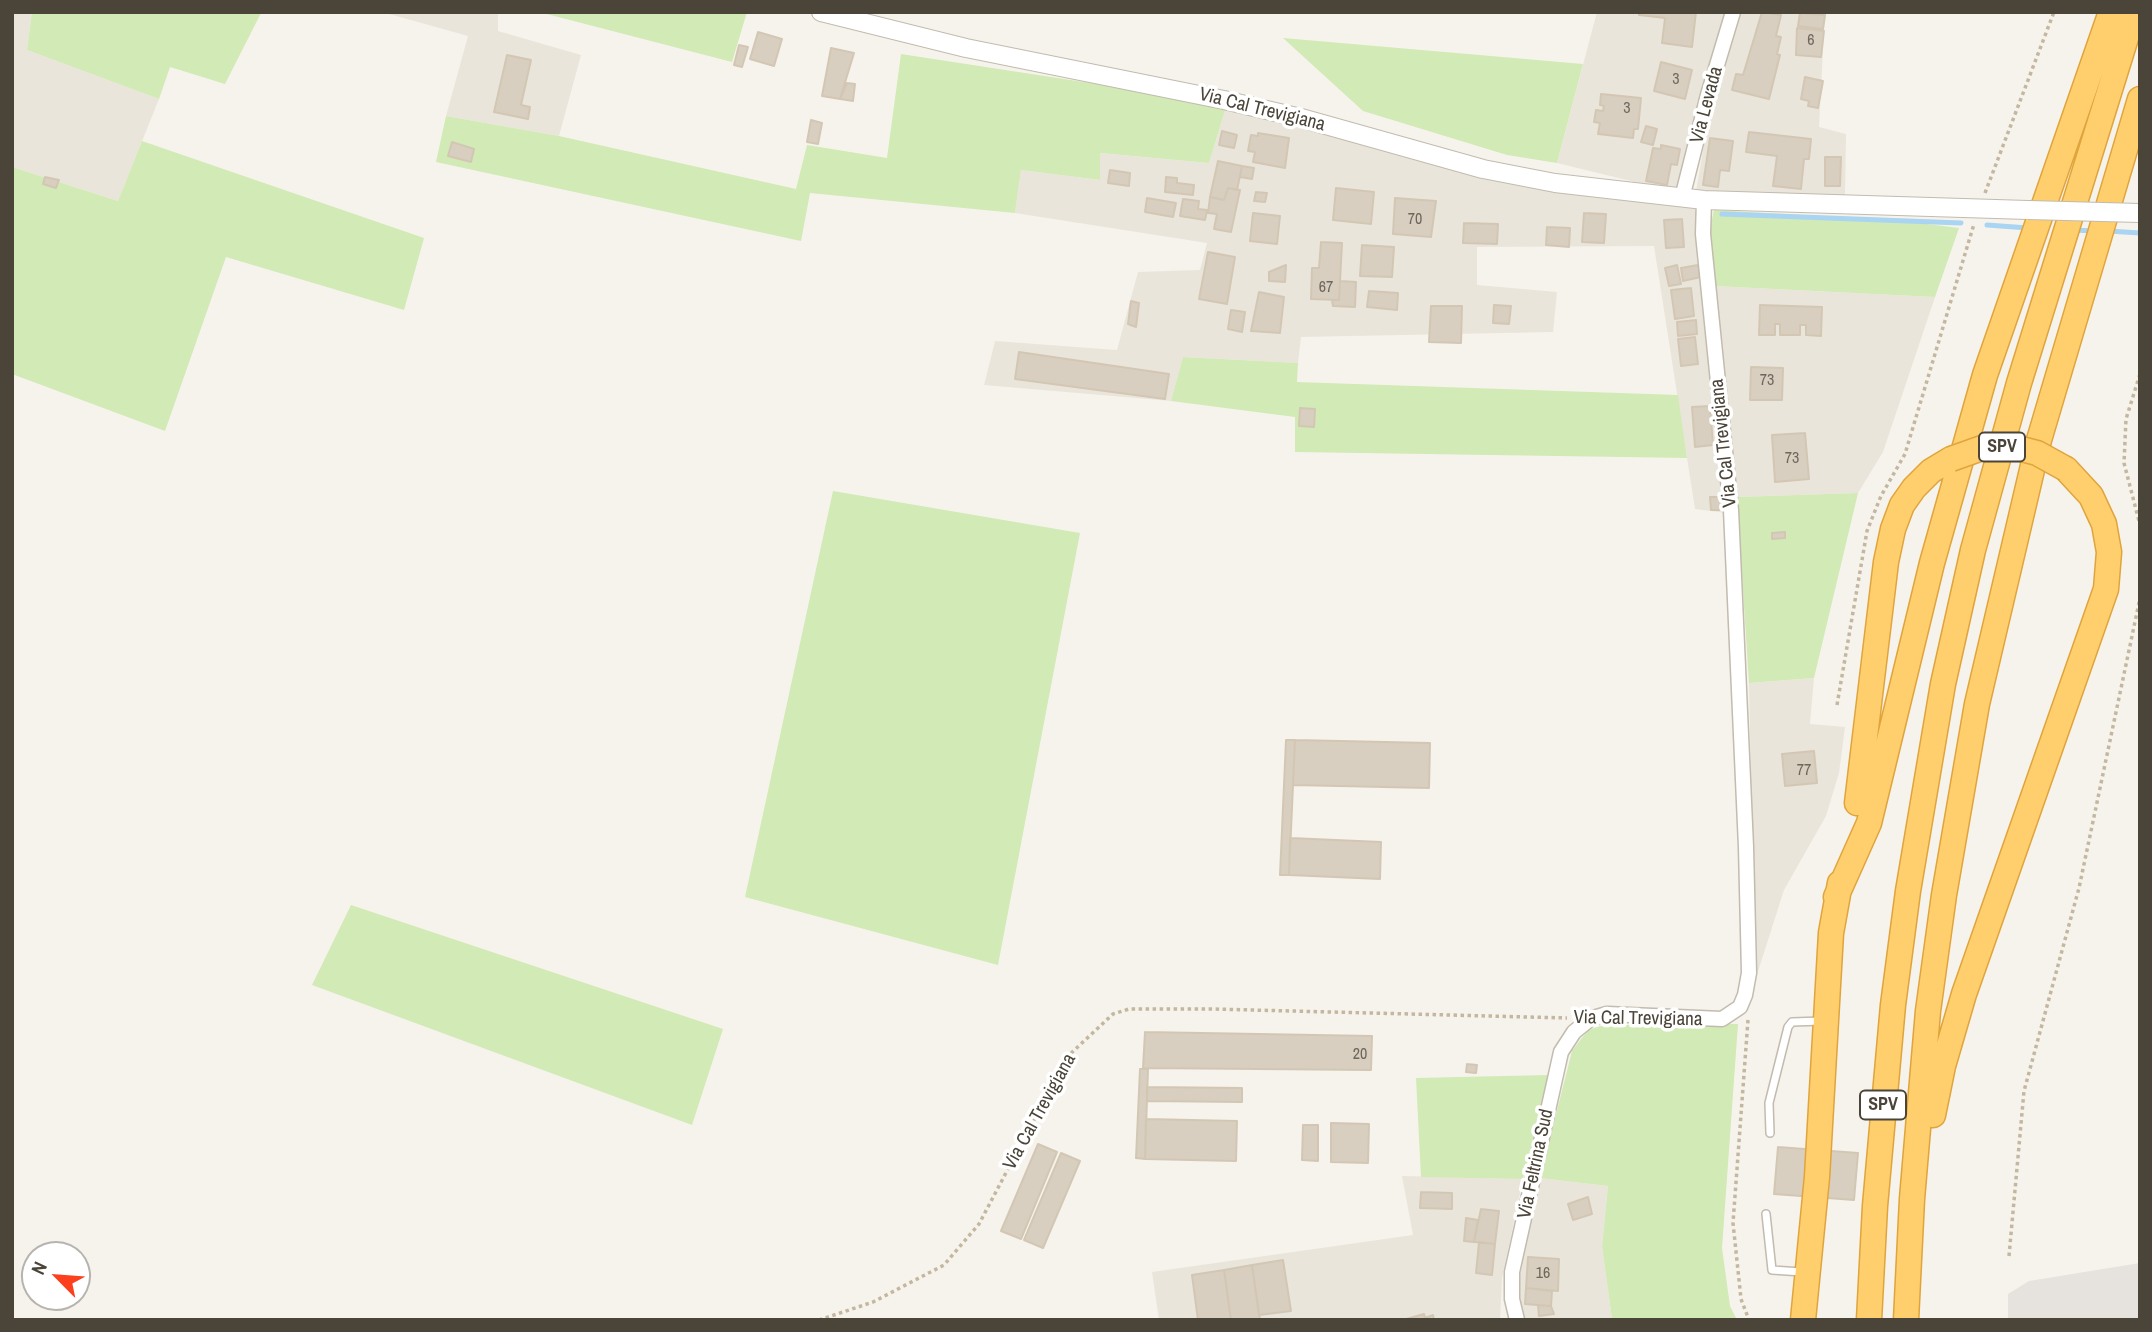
<!DOCTYPE html>
<html>
<head>
<meta charset="utf-8">
<style>
  body { margin:0 }
  #map { position:relative; width:2152px; height:1332px; overflow:hidden; background:#f6f3ec; font-family:"Archivo Narrow",sans-serif }
  canvas { display:block }
  .frame { position:absolute; inset:0; border:14px solid #4b4439; pointer-events:none }
  .north { position:absolute; left:21px; top:1241px; width:70px; height:70px; box-sizing:border-box; background:#fff; border:2px solid #b7b4b0; border-radius:50%; rotate:295deg; font-size:19px; font-weight:700; line-height:28px; text-align:center; color:#4b4439 }
  .north::after { content:''; display:block; margin:auto; width:24px; height:32px; background:#fc3f1d; clip-path:polygon(50% 0,100% 100%,50% 72%,0 100%) }
</style>
</head>
<body>
<div id="map">
<canvas width="2152" height="1332"></canvas>
<div class="frame"></div>
<div class="north">N</div>
</div>
<script>
const g = document.querySelector('canvas').getContext('2d');
g.lineJoin = 'round';
function fill(path, color) { g.fillStyle = color; g.fill(path, 'evenodd'); }
const shape = rows => new Path2D(rows.map(r => 'M' + r).join(''));
function stroke(path, color, width, dash) { g.strokeStyle = color; g.lineWidth = width; g.lineCap = dash ? 'butt' : 'round'; g.setLineDash(dash || []); g.stroke(path); }
function write(font, color, halo, rows, align = 'center') {
  g.font = font + ' "Archivo Narrow",sans-serif'; g.lineWidth = 7; g.setLineDash([]); g.textBaseline = 'middle'; g.strokeStyle = halo; g.fillStyle = color; for (const [text, x, y, turn = 0] of rows) {
    g.save(); g.translate(x, y); g.rotate((+turn || 0) * Math.PI / 180); g.textAlign = isNaN(turn) ? turn : align; if (halo) g.strokeText(text, 0, 0); g.fillText(text, 0, 0); g.restore();
  }
}
fill(shape([
  [12,12,32,12,27,50,159,99,118,201,12,167],
  [382,12,498,12,498,31,581,55,559,136,446,116,468,36],
  [1597,12,1729,12,1688,190,1643,184,1557,163],
  [1742,12,1825,12,1819,127,1846,134,1845,196,1696,191,1708,123],
  [1227,104,1695,207,1726,513,1695,509,1654,246,1477,247,1477,285,1557,292,1553,332,1301,337,1298,363,1183,357,1171,401,984,385,995,341,1117,350,1138,272,1200,270,1207,243,1015,213,1021,170,1100,180,1099,153,1209,163],
  [1714,286,1935,297,1883,452,1858,493,1737,497,1726,424],
  [1814,678,1810,724,1845,727,1839,773,1826,816,1784,890,1755,981,1749,683],
  [1402,1176,1523,1179,1502,1278,1500,1320,1159,1320,1152,1272,1413,1235],
  [1540,1178,1608,1186,1602,1246,1612,1319,1525,1320,1519,1297,1521,1252]
]), '#eae5da');
fill(shape([
  [2140,1263,2140,1320,2008,1320,2008,1294,2029,1281]
]), '#e6e2dd');
fill(shape([
  [32,12,258,12,261,13,225,84,170,67,159,99,27,50],
  [539,12,747,12,732,62],
  [1283,38,1583,64,1557,163,1507,155,1363,111],
  [901,54,1227,104,1209,163,1100,153,1100,180,1021,170,1015,213,810,193,801,241,436,162,446,116,559,136,796,189,807,145,887,158],
  [142,141,424,238,404,310,226,257,165,431,12,374,12,167,118,201],
  [1714,210,1895,220,1959,228,1935,297,1714,286,1710,228],
  [1183,357,1298,363,1297,382,1678,395,1687,458,1295,452,1295,417,1171,401],
  [833,491,1080,533,998,965,745,897],
  [1858,493,1814,678,1749,683,1737,497],
  [351,905,723,1029,692,1125,312,985],
  [1738,1024,1722,1248,1730,1306,1737,1320,1608,1320,1612,1319,1602,1246,1608,1186,1540,1178,1572,1051,1588,1030,1604,1025],
  [1549,1075,1523,1179,1421,1177,1416,1078]
]), '#d2eab5');
stroke(shape([
  [1722,214,1961,223],
  [1987,225,2028,228],
  [2073,230,2095,231],
  [2108,231,2140,233]
]), '#a9d4f2', 5);
const building = shape([
  [1639,12,1696,12,1692,47,1662,43,1665,18,1639,15,1639,12],
  [1762,12,1781,15,1776,36,1781,37,1777,54,1780,55,1769,99,1732,90,1736,74,1743,75,1762,12],
  [1800,13,1825,15,1823,29,1798,26,1800,13],
  [1797,28,1824,31,1821,57,1796,55,1797,28],
  [758,32,782,39,774,66,750,59,758,32],
  [739,45,748,47,742,67,734,65,739,45],
  [831,48,854,53,840,99,822,96,831,48],
  [507,55,531,60,521,105,530,107,528,119,494,112,507,55],
  [1661,62,1692,70,1685,99,1654,91,1661,62],
  [1805,77,1823,81,1818,108,1808,106,1809,101,1801,99,1805,77],
  [847,83,855,84,853,101,840,99,847,83],
  [1601,94,1641,98,1638,129,1634,129,1633,138,1598,134,1600,123,1594,122,1596,110,1603,111,1604,106,1600,105,1601,94],
  [811,120,822,123,818,144,807,142,811,120],
  [1646,126,1657,129,1653,145,1641,142,1646,126],
  [1222,131,1237,135,1234,148,1219,145,1222,131],
  [1749,132,1811,139,1809,159,1804,159,1801,189,1773,186,1777,156,1746,152,1749,132],
  [1258,133,1289,138,1285,168,1253,162,1255,152,1248,151,1251,135,1258,136,1258,133],
  [1710,138,1733,141,1729,171,1720,170,1718,187,1703,185,1710,138],
  [452,142,474,149,471,162,448,156,452,142],
  [1661,145,1680,149,1677,165,1671,164,1667,185,1646,181,1653,148,1661,149,1661,145],
  [1825,157,1841,157,1840,186,1825,186,1825,157],
  [1218,161,1242,166,1237,190,1228,188,1224,200,1210,197,1218,161],
  [1242,166,1254,168,1252,179,1240,177,1242,166],
  [1110,170,1130,173,1129,186,1108,183,1110,170],
  [45,177,59,180,56,188,43,184,45,177],
  [1166,177,1177,178,1177,183,1194,185,1193,195,1165,192,1166,177],
  [1228,188,1240,190,1231,232,1214,229,1217,214,1208,213,1210,197,1224,200,1228,188],
  [1336,188,1374,192,1371,224,1333,220,1336,188],
  [1256,192,1267,193,1265,202,1254,201,1256,192],
  [1147,198,1176,203,1173,217,1145,212,1147,198],
  [1395,198,1436,201,1431,237,1393,234,1395,198],
  [1183,199,1199,201,1198,209,1207,210,1205,220,1180,216,1183,199],
  [1253,213,1280,216,1277,244,1250,241,1253,213],
  [1584,213,1606,214,1604,243,1582,242,1584,213],
  [1682,219,1684,247,1666,248,1664,220,1682,219],
  [1464,223,1498,224,1497,244,1463,243,1464,223],
  [1547,227,1570,228,1569,247,1546,245,1547,227],
  [1321,242,1342,243,1339,300,1311,299,1312,268,1319,268,1321,242],
  [1362,245,1394,247,1392,277,1360,276,1362,245],
  [1208,252,1235,257,1227,304,1199,299,1208,252],
  [1286,265,1285,282,1269,281,1269,272,1286,265],
  [1677,265,1681,284,1669,286,1665,268,1677,265],
  [1698,265,1701,277,1683,281,1681,268,1698,265],
  [1340,281,1356,282,1355,307,1333,306,1332,300,1339,300,1340,281],
  [1691,288,1694,316,1675,319,1671,290,1691,288],
  [1369,291,1398,293,1397,310,1367,307,1369,291],
  [1259,292,1284,297,1280,333,1251,331,1259,292],
  [1131,301,1139,303,1136,327,1128,324,1131,301],
  [1494,305,1511,306,1509,324,1493,323,1494,305],
  [1760,305,1822,307,1821,336,1806,335,1806,325,1800,325,1800,335,1780,335,1780,324,1775,324,1775,335,1759,335,1760,305],
  [1431,306,1462,306,1461,343,1429,342,1431,306],
  [1231,310,1245,312,1242,332,1228,329,1231,310],
  [1696,320,1697,334,1678,336,1677,322,1696,320],
  [1695,337,1698,364,1681,366,1678,339,1695,337],
  [1019,352,1169,374,1165,399,1015,379,1019,352],
  [1751,367,1783,368,1782,400,1750,400,1751,367],
  [1710,406,1713,445,1695,447,1692,407,1710,406],
  [1300,408,1315,409,1314,427,1299,426,1300,408],
  [1805,433,1809,479,1775,482,1772,435,1805,433],
  [1710,497,1722,497,1722,510,1711,510,1710,497],
  [1785,532,1785,538,1772,539,1772,533,1785,532],
  [1286,740,1295,740,1289,875,1280,875,1286,740],
  [1295,740,1430,743,1429,788,1293,785,1295,740],
  [1814,751,1817,783,1785,786,1782,754,1814,751],
  [1290,838,1381,842,1380,879,1289,875,1290,838],
  [1145,1032,1372,1036,1371,1070,1143,1068,1145,1032],
  [1467,1064,1477,1065,1476,1073,1466,1072,1467,1064],
  [1140,1069,1148,1069,1145,1159,1136,1158,1140,1069],
  [1147,1087,1242,1088,1242,1102,1147,1101,1147,1087],
  [1146,1119,1237,1121,1236,1161,1145,1159,1146,1119],
  [1331,1123,1369,1124,1368,1163,1331,1162,1331,1123],
  [1303,1125,1318,1125,1318,1161,1302,1160,1303,1125],
  [1038,1144,1057,1152,1021,1239,1001,1231,1038,1144],
  [1778,1147,1858,1153,1854,1200,1774,1194,1778,1147],
  [1061,1153,1080,1161,1043,1248,1024,1240,1061,1153],
  [1421,1192,1452,1193,1452,1209,1420,1208,1421,1192],
  [1588,1197,1592,1214,1573,1220,1568,1204,1588,1197],
  [1481,1209,1499,1211,1495,1244,1474,1242,1481,1209],
  [1466,1218,1478,1220,1474,1242,1464,1241,1466,1218],
  [1479,1242,1495,1244,1492,1275,1476,1273,1479,1242],
  [1528,1257,1559,1259,1558,1291,1526,1288,1528,1257],
  [1283,1260,1291,1311,1259,1315,1252,1265,1283,1260],
  [1252,1265,1260,1320,1231,1320,1224,1270,1252,1265],
  [1224,1270,1231,1320,1198,1320,1192,1275,1224,1270],
  [1526,1288,1552,1291,1551,1306,1525,1304,1526,1288],
  [1538,1305,1551,1306,1554,1314,1539,1316,1538,1305],
  [1424,1314,1425,1318,1433,1315,1434,1320,1403,1320,1424,1314]
]);
fill(building, '#d8cfc1');
stroke(building, '#d3c7b4', 2);
const service = shape([
  [1770,1133,1769,1103,1788,1027,1792,1022,1822,1021],
  [1766,1214,1772,1270,1802,1272]
]);
const minor = shape([
  [1682,198,1708,95,1733,12],
  [1517,1320,1512,1299,1512,1272,1561,1052,1574,1032,1590,1019,1607,1014,1722,1019,1740,1007,1745,995,1749,973,1746,847,1731,510,1703,234,1704,200]
]);
const tertiary = shape([
  [821,12,966,48,1224,100,1301,118,1483,169,1555,183,1704,200,2028,210]
]);
const motorway = shape([
  [1857,803,1886,562,1893,529,1902,505,1914,488,1931,471,1951,459],
  [1836,897,1869,823,1932,563,1985,375,2111,12],
  [1933,1115,1943,1066,1964,994,2106,589,2109,552,2104,524,2091,496,2066,469],
  [1803,1320,1817,1177,1831,933,1840,883],
  [1869,1320,1875,1206,1893,1005,1908,891,1943,684,1973,550,2019,383,2134,12],
  [1906,1320,1912,1199,1928,1011,1944,895,1977,704,2039,440,2140,99]
]);
stroke(service, '#c2bbae', 10);
stroke(minor, '#c2bbae', 17);
stroke(tertiary, '#c2bbae', 20);
stroke(motorway, '#e0a43c', 27);
stroke(shape([
  [1985,193,2054,12],
  [2140,374,2126,419,2124,463,2140,525],
  [1837,705,1867,531,1881,496,1905,454,1974,224],
  [1748,1020,1733,1223,1741,1299,1749,1320],
  [2009,1256,2024,1091,2079,888,2140,598],
  [819,1320,873,1302,944,1265,979,1224,1067,1057,1113,1014,1129,1009,1213,1009,1567,1018]
]), '#c4b79f', 3.5, [3.5, 3.5]);
stroke(service, '#fff', 7);
stroke(minor, '#fff', 14);
stroke(tertiary, '#fff', 18);
stroke(motorway, '#ffcf6e', 24);
const tertiaryBridge = shape([
  [2028,210,2140,213]
]);
const motorwayBridge = shape([
  [1951,459,1982,448,2014,447,2037,453,2066,469]
]);
stroke(tertiaryBridge, '#c2bbae', 20, []);
stroke(motorwayBridge, '#e0a43c', 27, []);
stroke(tertiaryBridge, '#fff', 18);
stroke(motorwayBridge, '#ffcf6e', 24);
write('16px', '#6e675b', null, [
  ["6",1811,41],
  ["3",1676,80],
  ["3",1627,109],
  ["70",1415,220],
  ["67",1326,288],
  ["73",1767,381],
  ["73",1792,459],
  ["77",1804,771],
  ["20",1360,1055],
  ["16",1543,1274]
]);
for (const [x, y, w] of [
  [2002,447,46],
  [1883,1105,46]
]) { const box = new Path2D(); box.roundRect(x - w / 2, y - 14.5, w, 29, 5); g.fillStyle = '#fff'; g.fill(box); stroke(box, '#4b4439', 2); }
write('bold 18px', '#4b4439', null, [
  ["SPV",2002,447],
  ["SPV",1883,1105]
]);
write('19px', '#4b4439', '#fff', [
  ["Via Levada",1707,105,-75],
  ["Via Cal Trevigiana",1262,110,14],
  ["Via Cal Trevigiana",1724,443,-96],
  ["Via Cal Trevigiana",1638,1019,1],
  ["Via Cal Trevigiana",1040,1112,-61],
  ["Via Feltrina Sud",1536,1164,-78]
]);
</script>
</body>
</html>
